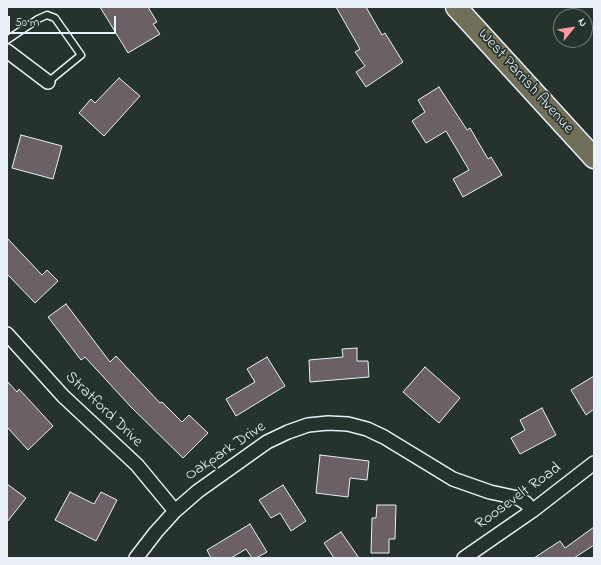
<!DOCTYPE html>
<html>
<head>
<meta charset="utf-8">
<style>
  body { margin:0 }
  #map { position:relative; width:601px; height:565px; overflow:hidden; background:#26332d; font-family:"Indie Flower",sans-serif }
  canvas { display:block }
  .frame { position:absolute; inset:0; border:8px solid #e8f1f8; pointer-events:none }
  .north { position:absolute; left:553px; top:8px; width:40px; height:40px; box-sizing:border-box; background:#26332d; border:1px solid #747f7e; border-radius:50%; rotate:60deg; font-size:11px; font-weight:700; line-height:16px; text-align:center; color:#e8f1f8 }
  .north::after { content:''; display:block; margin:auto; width:14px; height:18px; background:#ff9aa2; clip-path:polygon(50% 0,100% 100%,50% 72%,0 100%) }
  .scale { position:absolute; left:8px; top:16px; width:108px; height:18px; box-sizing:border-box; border:2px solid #e8f1f8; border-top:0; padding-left:5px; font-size:12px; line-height:14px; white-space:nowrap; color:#e8f1f8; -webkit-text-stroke:3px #26332d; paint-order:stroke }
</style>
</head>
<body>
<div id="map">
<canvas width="601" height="565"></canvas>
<div class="frame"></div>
<div class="north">N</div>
<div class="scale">50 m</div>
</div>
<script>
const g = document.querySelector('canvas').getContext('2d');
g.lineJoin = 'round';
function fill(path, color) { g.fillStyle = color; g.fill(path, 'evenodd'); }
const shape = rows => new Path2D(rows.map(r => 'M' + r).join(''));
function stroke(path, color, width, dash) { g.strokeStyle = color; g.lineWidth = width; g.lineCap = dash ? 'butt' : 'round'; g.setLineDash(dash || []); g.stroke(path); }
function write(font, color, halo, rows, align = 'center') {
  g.font = font + ' "Indie Flower",sans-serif'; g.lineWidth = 3.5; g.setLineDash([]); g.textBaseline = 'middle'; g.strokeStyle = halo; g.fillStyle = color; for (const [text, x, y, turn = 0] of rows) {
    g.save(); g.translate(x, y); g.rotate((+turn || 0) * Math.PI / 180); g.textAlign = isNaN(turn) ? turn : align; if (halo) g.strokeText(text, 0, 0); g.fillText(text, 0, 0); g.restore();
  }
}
const building = shape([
  [100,7,148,7,157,22,153,24,160,34,128,53,100,7],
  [336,7,366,7,382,35,385,33,403,62,366,87,356,72,365,66,355,52,360,49,336,7],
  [119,78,140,96,104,136,79,113,91,99,95,103,119,78],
  [439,87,467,130,470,128,488,159,491,157,502,175,463,197,453,179,469,170,446,131,426,143,412,121,425,112,418,100,439,87],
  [21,135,62,146,53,179,12,168,21,135],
  [7,238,42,275,47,270,58,281,35,303,7,274,7,238],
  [66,304,110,362,116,356,160,403,162,402,182,422,189,415,208,433,183,458,131,407,85,357,81,360,48,317,66,304],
  [357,348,357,361,368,361,369,377,310,382,309,360,343,357,342,349,357,348],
  [267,357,285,386,236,416,226,399,255,382,247,369,267,357],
  [425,367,460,398,439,423,403,392,425,367],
  [594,376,594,409,586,415,571,390,594,376],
  [7,381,17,392,19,389,53,426,28,450,7,427,7,381],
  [542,408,556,435,520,454,511,438,525,430,520,420,542,408],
  [320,455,369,461,367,480,350,478,348,497,316,493,320,455],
  [7,484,26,498,7,522,7,484],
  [283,485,306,521,291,531,280,513,271,518,259,500,283,485],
  [70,492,94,504,101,492,117,500,96,541,55,520,70,492],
  [377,505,396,505,395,539,389,539,389,553,371,553,372,518,376,518,377,505],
  [250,524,267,552,256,558,252,558,246,549,231,558,211,558,207,550,250,524],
  [594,527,594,545,574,558,534,558,560,541,565,548,594,527],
  [341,532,359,558,334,558,324,543,341,532]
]);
fill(building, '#6b6066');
stroke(building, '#e8f1f8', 1);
const lane = shape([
  [7,40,38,19,47,15,55,18,81,55,48,82]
]);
const street = shape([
  [7,51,48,82],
  [7,334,63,396,137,465,175,511],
  [136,558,156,532,175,511,198,491,267,442,288,432,308,425,328,423,348,424,367,429,384,437,453,479,490,492,518,498,526,503,532,511],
  [464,558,532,511,594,463]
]);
const primary = shape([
  [456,7,594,158]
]);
stroke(lane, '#e8f1f8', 9);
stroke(street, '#e8f1f8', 16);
stroke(primary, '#e8f1f8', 23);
stroke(lane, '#26332d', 6);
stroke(street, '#26332d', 13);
stroke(primary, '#716e59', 20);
write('16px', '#e8f1f8', '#26332d', [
  ["West Parrish Avenue",525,82,48],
  ["Stratford Drive",103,410,44],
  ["Oakpark Drive",226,452,-34],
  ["Roosevelt Road",519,497,-36]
]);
</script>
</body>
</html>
